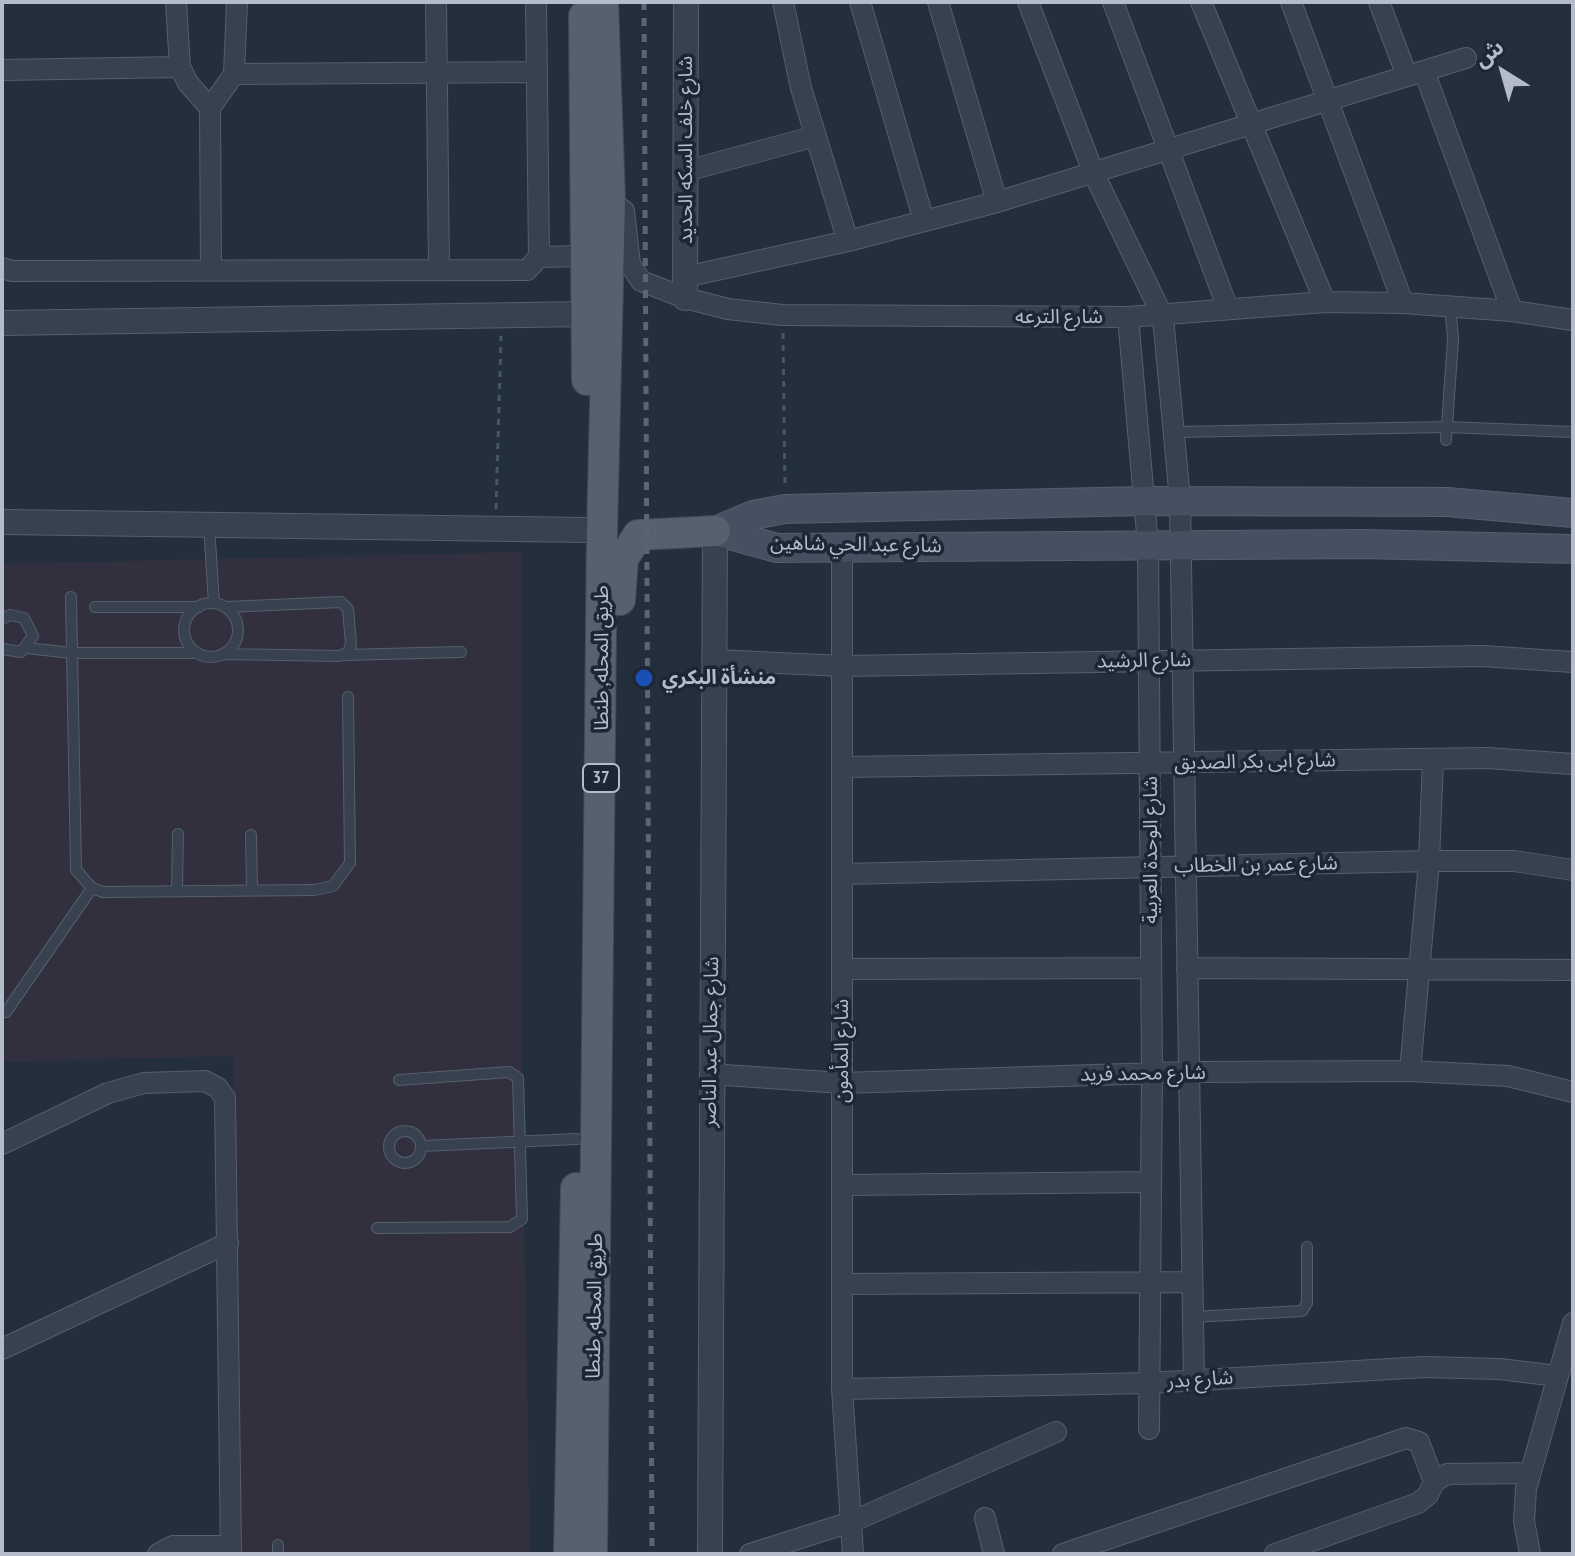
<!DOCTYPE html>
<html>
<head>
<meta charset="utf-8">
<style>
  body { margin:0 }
  #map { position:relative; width:1575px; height:1556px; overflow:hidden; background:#242f3e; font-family:"PT Sans Narrow","Noto Sans Arabic",sans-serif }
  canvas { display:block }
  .frame { position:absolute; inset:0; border:4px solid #b4bcc9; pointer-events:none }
  .north { position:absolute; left:1463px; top:32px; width:80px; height:80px; -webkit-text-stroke:6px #1d2633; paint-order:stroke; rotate:323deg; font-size:22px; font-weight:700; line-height:32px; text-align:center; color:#b4bcc9 }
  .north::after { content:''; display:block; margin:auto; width:28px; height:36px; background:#b4bcc9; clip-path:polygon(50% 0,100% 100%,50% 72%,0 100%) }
</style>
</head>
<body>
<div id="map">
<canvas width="1575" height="1556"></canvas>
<div class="frame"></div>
<div class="north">ش</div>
</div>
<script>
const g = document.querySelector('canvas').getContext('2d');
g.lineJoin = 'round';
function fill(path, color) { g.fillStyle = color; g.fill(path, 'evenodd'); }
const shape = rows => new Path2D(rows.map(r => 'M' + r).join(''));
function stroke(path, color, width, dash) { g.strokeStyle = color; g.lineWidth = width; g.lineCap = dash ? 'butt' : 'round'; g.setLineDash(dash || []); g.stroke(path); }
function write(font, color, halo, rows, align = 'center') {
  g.font = font + ' "PT Sans Narrow","Noto Sans Arabic",sans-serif'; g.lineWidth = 7; g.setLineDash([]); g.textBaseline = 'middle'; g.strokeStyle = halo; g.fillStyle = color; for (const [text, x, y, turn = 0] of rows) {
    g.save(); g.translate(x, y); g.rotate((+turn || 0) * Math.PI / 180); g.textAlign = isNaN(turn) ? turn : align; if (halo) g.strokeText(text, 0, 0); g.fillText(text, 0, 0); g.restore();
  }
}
fill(shape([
  [521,552,521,1048,530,1554,234,1554,233,1056,2,1062,2,564]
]), '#32303f');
const service = shape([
  [1174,432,1447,427,1573,432],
  [1446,440,1453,339,1450,305],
  [209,526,214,603],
  [71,597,76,870,92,888,103,892,314,890,333,886,350,863,348,697],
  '184 630a27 27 0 1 1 54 0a27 27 0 1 1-54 0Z',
  [95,607,199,607],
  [2,619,10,615,24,618,33,636,21,652,2,649],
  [26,648,72,653,197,653],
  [224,654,339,656,348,653,351,644,348,609,341,602,226,607],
  [344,655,461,652],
  [251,835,252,890],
  [177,890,178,834],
  [6,1012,92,888],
  '389 1147a16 16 0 1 1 32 0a16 16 0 1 1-32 0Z',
  [422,1146,577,1139],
  [377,1228,510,1227,522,1219,518,1078,509,1072,399,1080],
  [1193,1317,1302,1311,1307,1303,1307,1247],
  [278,1545,278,1554]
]);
const minor = shape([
  [176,2,180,67,188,83,210,108],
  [436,2,439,270],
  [783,2,801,88,848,241],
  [860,2,924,221],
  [938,2,997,202],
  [1028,2,1094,174,1163,317,1180,500,1194,1380],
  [1113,2,1228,309],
  [1201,2,1325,302],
  [1291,2,1403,303],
  [1379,2,1407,76],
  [2,70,180,67],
  [1424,71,1512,311],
  [234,74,537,72],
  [686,171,816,136],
  [610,200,624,211,630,264,641,281,685,298,728,309,782,315,1128,317,1325,302,1403,303,1512,311,1573,320],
  [539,257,586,256],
  [2,268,12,271,527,270,539,257,536,2],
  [211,270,210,108,234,74,237,2],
  [685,277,848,241,997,202,1466,58],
  [1128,317,1148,545,1152,1073,1149,1429],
  [842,547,842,1389,853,1554],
  [716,660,842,666,1482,656,1573,662],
  [842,767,1487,758,1573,764],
  [842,874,1429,861,1514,861,1573,870],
  [1187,968,1573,970],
  [842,969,1151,968],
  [1410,1071,1429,861,1433,759],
  [710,1074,842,1083,1189,1072,1410,1071,1508,1076,1573,1092],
  [2,1144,108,1093,144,1083,205,1081,218,1088,225,1098,231,1554],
  [842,1185,1151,1182],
  [842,1284,1192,1282],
  [2,1349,228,1243],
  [842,1389,1150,1383,1425,1367,1500,1369,1557,1376],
  [985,1518,994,1554],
  [158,1554,173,1546,230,1546],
  [750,1554,851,1522,1056,1432],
  [1063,1554,1406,1438,1419,1442,1434,1482],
  [1275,1554,1418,1503,1428,1495,1434,1482,1447,1474,1530,1473],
  [1530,1554,1524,1521,1526,1489,1573,1323]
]);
const tertiary = shape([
  [685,298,686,2],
  [2,323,587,314],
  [2,522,587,530],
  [710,1554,715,531]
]);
const secondary = shape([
  [715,531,753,515,785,509,1145,501,1447,502,1573,513],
  [715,531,777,548,1363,544,1573,549]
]);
const primary = shape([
  [584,16,587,380],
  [620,600,623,559,638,535,715,531],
  [569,1554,576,1188],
  [592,1554,602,530,610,200,603,2]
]);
stroke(service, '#565f6c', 12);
stroke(minor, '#565f6c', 22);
stroke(tertiary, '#565f6c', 26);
stroke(secondary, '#565f6c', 30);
stroke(primary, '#414a57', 32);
stroke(shape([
  [783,333,785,489],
  [496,509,501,336]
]), '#44595c', 3, [6, 6]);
stroke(service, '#38414e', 10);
stroke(minor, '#38414e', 20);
stroke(tertiary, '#38414e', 24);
stroke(secondary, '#465061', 28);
stroke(primary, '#56606e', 30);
stroke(shape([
  [644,2,652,1554]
]), '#5a6575', 5, [8, 8]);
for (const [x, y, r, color] of [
  [644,678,10,"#1a4fb4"]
]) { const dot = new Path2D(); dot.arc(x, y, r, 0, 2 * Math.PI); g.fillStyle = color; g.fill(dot); stroke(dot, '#1d2633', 3); }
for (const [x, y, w] of [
  [601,778,36]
]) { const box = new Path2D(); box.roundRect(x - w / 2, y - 14, w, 28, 6); g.fillStyle = '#1d2633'; g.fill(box); stroke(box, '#b4bcc9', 2); }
write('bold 18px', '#b4bcc9', null, [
  ["37",601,778]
]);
write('20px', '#b4bcc9', '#1d2633', [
  ["شارع خلف السكه الحديد",686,150,-90],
  ["شارع الترعه",1059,317],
  ["شارع عبد الحي شاهين",856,545,1],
  ["طريق المحله, طنطا",602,658,-90],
  ["شارع الرشيد",1144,661,-1],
  ["شارع ابى بكر الصديق",1255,762,-1],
  ["شارع الوحدة العربية",1151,850,-90],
  ["شارع عمر بن الخطاب",1256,865,-1],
  ["شارع جمال عبد الناصر",711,1042,-89],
  ["شارع المأمون",842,1051,-90],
  ["شارع محمد فريد",1143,1074,-1],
  ["طريق المحله, طنطا",595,1306,-89],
  ["شارع بدر",1200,1380,-4]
]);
write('bold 20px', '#b4bcc9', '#1d2633', [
  ["منشأة البكري",662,678]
], 'left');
</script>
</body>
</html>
